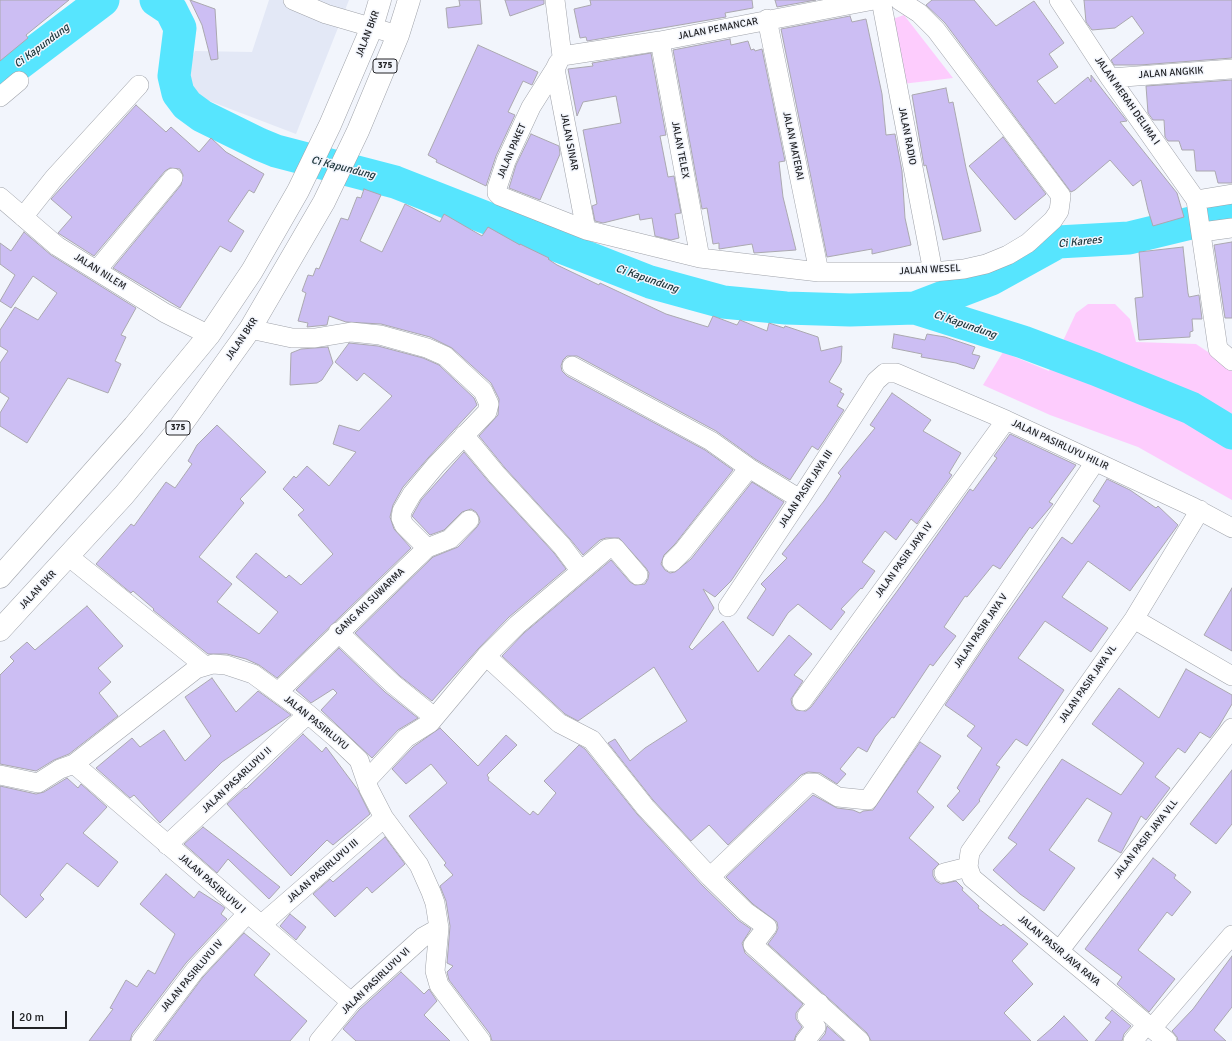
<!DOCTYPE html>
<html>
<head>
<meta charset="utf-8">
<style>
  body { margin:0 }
  #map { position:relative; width:1232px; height:1041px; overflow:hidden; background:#f2f5fc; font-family:Signika,sans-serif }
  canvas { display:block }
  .scale { position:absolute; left:12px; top:1011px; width:55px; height:18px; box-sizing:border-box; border:2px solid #222326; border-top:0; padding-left:5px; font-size:12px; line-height:14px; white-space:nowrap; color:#222326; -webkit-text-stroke:3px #f2f5fc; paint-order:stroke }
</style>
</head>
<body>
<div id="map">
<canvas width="1232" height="1041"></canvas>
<div class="scale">20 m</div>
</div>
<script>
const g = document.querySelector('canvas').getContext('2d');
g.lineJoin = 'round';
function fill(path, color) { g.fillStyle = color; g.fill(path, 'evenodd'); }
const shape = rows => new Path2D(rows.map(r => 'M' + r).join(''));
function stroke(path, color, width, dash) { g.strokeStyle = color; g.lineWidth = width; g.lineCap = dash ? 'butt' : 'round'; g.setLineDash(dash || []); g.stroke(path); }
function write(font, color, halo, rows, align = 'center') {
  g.font = font + ' Signika,sans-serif'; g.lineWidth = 3; g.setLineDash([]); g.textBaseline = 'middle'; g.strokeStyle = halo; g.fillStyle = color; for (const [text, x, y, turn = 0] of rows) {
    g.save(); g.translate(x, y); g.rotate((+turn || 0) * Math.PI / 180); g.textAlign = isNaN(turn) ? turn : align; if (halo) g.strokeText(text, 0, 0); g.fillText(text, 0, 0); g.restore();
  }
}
fill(shape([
  [269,0,349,0,296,134,178,89,195,51,252,52]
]), '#e3e8f6');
fill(shape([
  [904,15,953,78,902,84,890,20],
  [1088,304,1115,304,1130,319,1136,342,1196,344,1232,368,1232,500,1138,447,1050,415,983,385,1003,352,1049,371,1076,313]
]), '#fdccfd');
stroke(shape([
  [156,0,171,10,180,28,174,76,178,93,187,105,202,116,259,144,276,151,395,182,650,282,723,302,786,308,850,310,915,308,1023,342,1095,369,1191,408,1232,433],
  [0,78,103,0],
  [915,308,991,279,1058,242,1129,238,1232,213]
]), '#57e5fe', 33);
const building = shape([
  [0,0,69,0,26,35,28,38,0,61,0,0],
  [190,0,215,9,218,59,211,60,202,25,190,0],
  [459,0,480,0,482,24,448,28,446,8,460,6,459,0],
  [505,0,544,0,544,4,510,16,505,0],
  [590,0,752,0,753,8,725,13,726,17,587,41,586,37,580,38,574,9,591,5,590,0],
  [775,0,816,0,777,7,775,0],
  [932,0,974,0,996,26,1034,1,1064,43,1049,54,1058,67,1037,81,1055,104,1088,77,1091,82,1091,75,1127,121,1120,122,1177,193,1184,217,1153,226,1148,210,1141,180,1133,186,1110,160,1075,190,1071,192,945,23,926,5,932,0],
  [1084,0,1232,0,1232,58,1140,65,1114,65,1111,60,1144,33,1132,16,1115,28,1092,30,1086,22,1084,0],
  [850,16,852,22,866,19,882,94,886,135,895,134,902,171,905,218,911,245,872,254,872,249,827,257,781,29,850,16],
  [730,39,731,45,748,41,751,50,754,49,755,51,762,49,785,161,779,162,783,197,796,250,754,253,752,244,719,249,719,243,713,244,707,208,702,209,673,50,730,39],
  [478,45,538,72,532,85,523,81,508,112,515,115,496,156,486,186,436,162,437,160,428,155,478,45],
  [651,53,666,135,660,136,668,177,674,176,681,213,675,214,679,238,671,240,655,236,652,218,640,220,639,214,603,223,595,221,592,206,597,204,583,130,621,123,616,96,583,102,577,116,568,69,593,66,592,63,651,53],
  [1232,80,1232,183,1218,183,1215,171,1196,171,1194,150,1182,150,1179,141,1168,141,1165,137,1164,120,1153,120,1148,113,1146,86,1232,80],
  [946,88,949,103,953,102,966,168,981,231,943,240,926,165,924,166,912,95,946,88],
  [136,105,166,132,171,127,199,152,211,138,226,152,264,174,254,193,249,190,228,221,244,231,231,252,220,246,180,308,113,268,181,185,183,175,180,169,170,168,165,171,94,256,58,233,72,217,51,199,136,105],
  [531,134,559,146,560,154,540,200,509,188,516,165,531,134],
  [1003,137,1046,194,1015,220,969,166,1003,137],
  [364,189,381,195,360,241,382,252,405,204,440,222,444,214,482,236,488,227,520,245,520,244,549,258,548,259,557,265,599,285,600,283,666,314,708,327,713,316,737,325,740,320,767,331,769,323,784,328,785,326,818,337,821,351,842,346,841,362,829,382,842,389,840,392,844,394,837,406,844,410,818,450,812,446,790,480,755,459,716,431,577,356,567,356,563,360,561,366,562,371,567,376,705,450,733,470,675,544,664,555,661,564,665,570,670,573,675,572,691,559,752,482,784,502,731,581,715,597,703,589,714,608,689,647,692,650,723,621,758,672,789,635,812,654,794,675,803,681,791,699,792,705,796,710,806,711,811,707,898,590,970,489,973,491,997,458,994,456,1010,434,1076,465,1049,502,1053,504,1032,529,1030,527,1000,569,993,565,967,597,965,596,944,627,956,636,933,666,930,664,894,718,892,717,875,737,867,752,858,747,840,769,846,774,837,784,820,773,808,772,801,775,728,845,709,825,691,841,653,800,608,743,615,739,630,761,645,748,687,721,654,667,578,721,565,714,502,656,524,633,611,560,630,582,635,585,645,584,648,579,649,573,646,568,619,538,606,538,600,540,583,555,570,539,505,468,479,436,498,415,499,399,491,383,452,348,430,337,381,324,346,322,329,316,327,325,307,327,308,323,298,321,306,293,302,291,308,275,313,276,316,268,319,269,341,218,348,220,357,197,361,198,364,189],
  [24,232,51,255,136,308,121,335,126,337,115,361,121,364,108,393,68,378,27,443,0,426,0,413,9,398,0,392,0,363,8,351,0,346,0,330,15,307,38,320,57,293,33,276,11,308,0,301,15,275,0,264,0,243,11,251,24,232],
  [1232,242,1232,318,1225,318,1214,245,1232,242],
  [1183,247,1188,293,1189,297,1199,295,1202,319,1192,319,1193,331,1190,332,1190,337,1139,340,1135,298,1143,297,1139,252,1183,247],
  [894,334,925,340,927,334,945,337,975,347,972,354,980,356,974,369,956,363,921,357,922,354,892,348,894,334],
  [349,343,378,346,423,358,439,365,474,398,477,405,428,458,403,487,393,505,390,517,394,529,411,548,277,678,259,665,246,659,227,654,208,654,153,610,154,609,133,591,131,593,96,564,131,524,134,526,166,482,175,488,192,464,188,461,197,445,217,425,266,472,240,499,244,503,199,557,232,584,217,602,259,634,278,612,236,577,256,553,286,578,289,575,301,585,333,554,298,515,304,510,283,489,294,476,296,478,307,466,329,486,356,452,333,444,339,425,359,431,392,396,364,373,357,381,335,362,349,343],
  [328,347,333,363,322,380,317,383,290,385,291,353,301,349,328,347],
  [892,393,931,420,923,431,961,453,949,473,952,475,917,524,911,519,896,540,885,531,862,562,875,571,862,589,861,588,841,609,845,612,831,630,798,604,788,613,773,636,747,618,766,589,761,584,787,558,782,554,824,501,841,476,838,473,875,428,870,425,892,393],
  [464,452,489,482,554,553,566,569,509,617,478,649,432,701,400,676,355,633,433,557,458,547,477,527,480,522,479,517,476,512,471,509,462,512,444,530,430,535,412,516,421,500,464,452],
  [1107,479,1130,490,1156,508,1158,506,1178,525,1130,591,1088,561,1062,597,1108,628,1091,652,1045,621,1018,658,1064,690,1027,746,1016,739,996,765,1000,767,979,800,980,801,963,821,947,806,960,791,957,788,982,748,967,736,975,726,945,705,995,631,1062,537,1072,544,1100,506,1093,501,1107,479],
  [1232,588,1232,651,1204,635,1232,588],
  [87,606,123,646,98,668,111,682,99,693,118,716,69,754,54,760,36,771,0,764,0,675,14,661,10,657,27,642,35,650,87,606],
  [339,648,385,692,418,718,398,730,372,758,321,710,337,693,333,689,311,703,296,690,339,648],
  [1186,669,1232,695,1232,704,1219,726,1210,738,1200,732,1185,753,1178,748,1155,777,1170,788,1146,820,1141,816,1121,853,1098,841,1112,813,1087,798,1049,850,1075,868,1044,911,1020,894,993,870,1017,844,1008,838,1062,759,1121,795,1144,763,1092,724,1119,688,1159,718,1186,669],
  [212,678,236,712,258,691,291,715,222,762,160,823,134,795,130,798,96,768,132,738,140,747,164,730,185,761,211,736,185,697,212,678],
  [440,728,478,766,506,735,517,745,487,775,489,778,488,780,530,815,533,811,538,815,556,793,544,781,579,745,585,749,637,814,702,885,738,920,751,929,742,943,745,953,803,1004,796,1013,796,1019,802,1027,796,1035,794,1041,492,1041,490,1034,449,980,447,972,453,966,447,963,450,926,446,901,440,886,453,875,444,865,446,863,409,816,447,783,431,764,406,784,392,769,413,747,440,728],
  [303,734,322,752,326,747,358,790,370,814,333,845,327,840,291,876,227,804,245,788,246,789,303,734],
  [920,742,941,756,917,792,934,807,909,838,939,864,933,870,933,876,936,881,941,884,956,881,963,888,962,890,979,906,978,908,1001,926,1003,924,1028,944,1012,961,1033,984,1004,1013,1031,1041,871,1041,867,1033,768,944,776,933,778,928,777,922,753,904,726,877,813,795,837,808,853,810,860,813,863,811,873,810,920,742],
  [1232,770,1232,824,1216,844,1190,824,1232,770],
  [67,778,78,788,81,784,107,807,83,833,118,862,98,887,67,863,40,895,44,899,26,918,0,894,0,786,36,794,44,792,67,778],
  [203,827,233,850,280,887,269,899,228,859,217,873,184,844,203,827],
  [385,837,405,864,372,893,367,887,335,917,313,894,330,879,333,882,385,837],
  [1153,858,1176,875,1174,878,1191,892,1172,916,1167,912,1138,950,1175,979,1149,1012,1117,984,1122,977,1085,949,1153,858],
  [166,874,194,898,199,891,221,905,225,908,221,914,227,919,186,963,132,1034,130,1041,89,1041,113,1009,110,1008,126,980,137,987,148,970,155,974,175,934,140,904,166,874],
  [290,914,306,927,296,940,280,926,290,914],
  [244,933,270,954,254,975,307,1021,290,1041,155,1041,203,977,244,933],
  [1232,956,1232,1007,1214,1030,1226,1041,1178,1041,1177,1037,1172,1031,1193,1009,1232,956],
  [401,972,424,994,429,989,437,1001,424,1015,450,1041,356,1041,343,1029,359,1010,401,972],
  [1112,1010,1131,1026,1124,1034,1122,1041,1095,1041,1111,1022,1105,1018,1112,1010],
  [1064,1016,1088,1041,1037,1041,1052,1028,1064,1016],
  [827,1026,844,1041,819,1041,825,1034,827,1026]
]);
fill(building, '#ccbef3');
stroke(building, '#aaa8af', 1);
const street = shape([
  [293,0,326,14,398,35],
  [555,0,562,56],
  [881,0,933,272],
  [1059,0,1110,78,1196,200,1218,349,1232,361],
  [767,19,819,272],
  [660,41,700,258],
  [562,56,660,41,874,0],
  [558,63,555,69,586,230],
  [555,69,531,107,506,161,497,188,497,193,500,196,586,230,700,258,819,272,933,272,964,269,986,264,1008,255,1028,243,1053,220,1059,211,1061,196,936,30,919,13,899,0],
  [1110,78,1232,69],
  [0,97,19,81],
  [0,197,57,246,165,313,209,335],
  [1196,200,1232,194],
  [23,217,54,178,139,85],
  [1202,232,1232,228],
  [97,270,173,178],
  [250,329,292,338,315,338,351,332,380,335,427,348,445,356,483,391,489,404,487,412,436,465,412,494,402,511,401,518,404,525,427,548],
  [572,366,711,441,749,468,800,499],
  [464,435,497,475,562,546,580,570],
  [68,556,205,666],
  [672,562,683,551,749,468],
  [728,607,800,499,876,381,885,373,896,373,1006,420,1193,507,1232,528],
  [1134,619,1232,676],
  [338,632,393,684,434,717],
  [486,656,559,723,592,740,645,807,710,877,746,912,767,927,753,945,860,1041],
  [278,692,427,548,450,539,469,520],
  [802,701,1006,420],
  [74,764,351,1002],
  [0,775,38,783,60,769,74,764,196,669,213,664,226,665,253,674,308,714,336,738,359,760,369,789,384,818,419,865,431,892,435,903,439,928,435,971,439,985,481,1041],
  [367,780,406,738,430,723,486,656,517,625,607,549,615,548,638,575],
  [167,845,308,714],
  [944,873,968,867],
  [710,877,809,783,815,783,838,797,868,800,1095,462],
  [262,924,384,818],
  [1059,951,1232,728],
  [1152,1028,1232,935],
  [141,1041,195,970,247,914],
  [319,1041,351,1002,423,937,439,928],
  [805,1041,816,1027,807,1016,819,1003],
  [1133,1041,1147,1024],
  [1167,1041,972,878,968,867,970,852,1134,619,1200,510]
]);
const primary = shape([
  [0,577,134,426,209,335,252,271,298,191,330,125,372,27,380,0],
  [0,630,124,495,176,432,250,329,324,202,358,131,398,35,409,0]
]);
stroke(street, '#a0a3aa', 20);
stroke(primary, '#a0a3aa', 23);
stroke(street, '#fff', 19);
stroke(primary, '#fff', 22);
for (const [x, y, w] of [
  [385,66,24],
  [178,428,24]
]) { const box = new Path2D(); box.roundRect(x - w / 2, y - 7, w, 14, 3); g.fillStyle = '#f2f5fc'; g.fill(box); stroke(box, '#222326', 1); }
write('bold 9px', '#222326', null, [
  ["375",385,66],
  ["375",178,428]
]);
write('10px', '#222326', '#f2f5fc', [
  ["JALAN PEMANCAR",718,29,-11],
  ["JALAN BKR",368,34,-69],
  ["JALAN ANGKIK",1171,73,-4],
  ["JALAN MERAH DELIMA I",1127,101,55],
  ["JALAN RADIO",907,136,79],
  ["JALAN SINAR",569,142,79],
  ["JALAN MATERAI",793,146,78],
  ["JALAN TELEX",680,150,79],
  ["JALAN PAKET",512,151,-67],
  ["JALAN WESEL",930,270,-3],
  ["JALAN NILEM",100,272,32],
  ["JALAN BKR",242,339,-56],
  ["JALAN PASIRLUYU HILIR",1060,445,25],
  ["JALAN PASIR JAYA III",806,489,-57],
  ["JALAN PASIR JAYA IV",904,560,-54],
  ["JALAN BKR",38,590,-47],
  ["GANG AKI SUWARMA",370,602,-44],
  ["JALAN PASIR JAYA V",981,631,-56],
  ["JALAN PASIR JAYA VL",1088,684,-55],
  ["JALAN PASIRLUYU",316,723,39],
  ["JALAN PASARLUYU II",237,780,-43],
  ["JALAN PASIR JAYA VLL",1146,839,-52],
  ["JALAN PASIRLUYU III",323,871,-41],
  ["JALAN PASIRLUYU I",212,884,41],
  ["JALAN PASIR JAYA RAYA",1059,951,40],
  ["JALAN PASIRLUYU IV",192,976,-50],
  ["JALAN PASIRLUYU VI",376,981,-44]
]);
write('italic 11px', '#20383d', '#f2f5fc', [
  ["Ci Kapundung",42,46,-37],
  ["Ci Kapundung",343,168,14],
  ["Ci Karees",1080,242,-6],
  ["Ci Kapundung",647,279,19],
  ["Ci Kapundung",965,325,19]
]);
</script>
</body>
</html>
